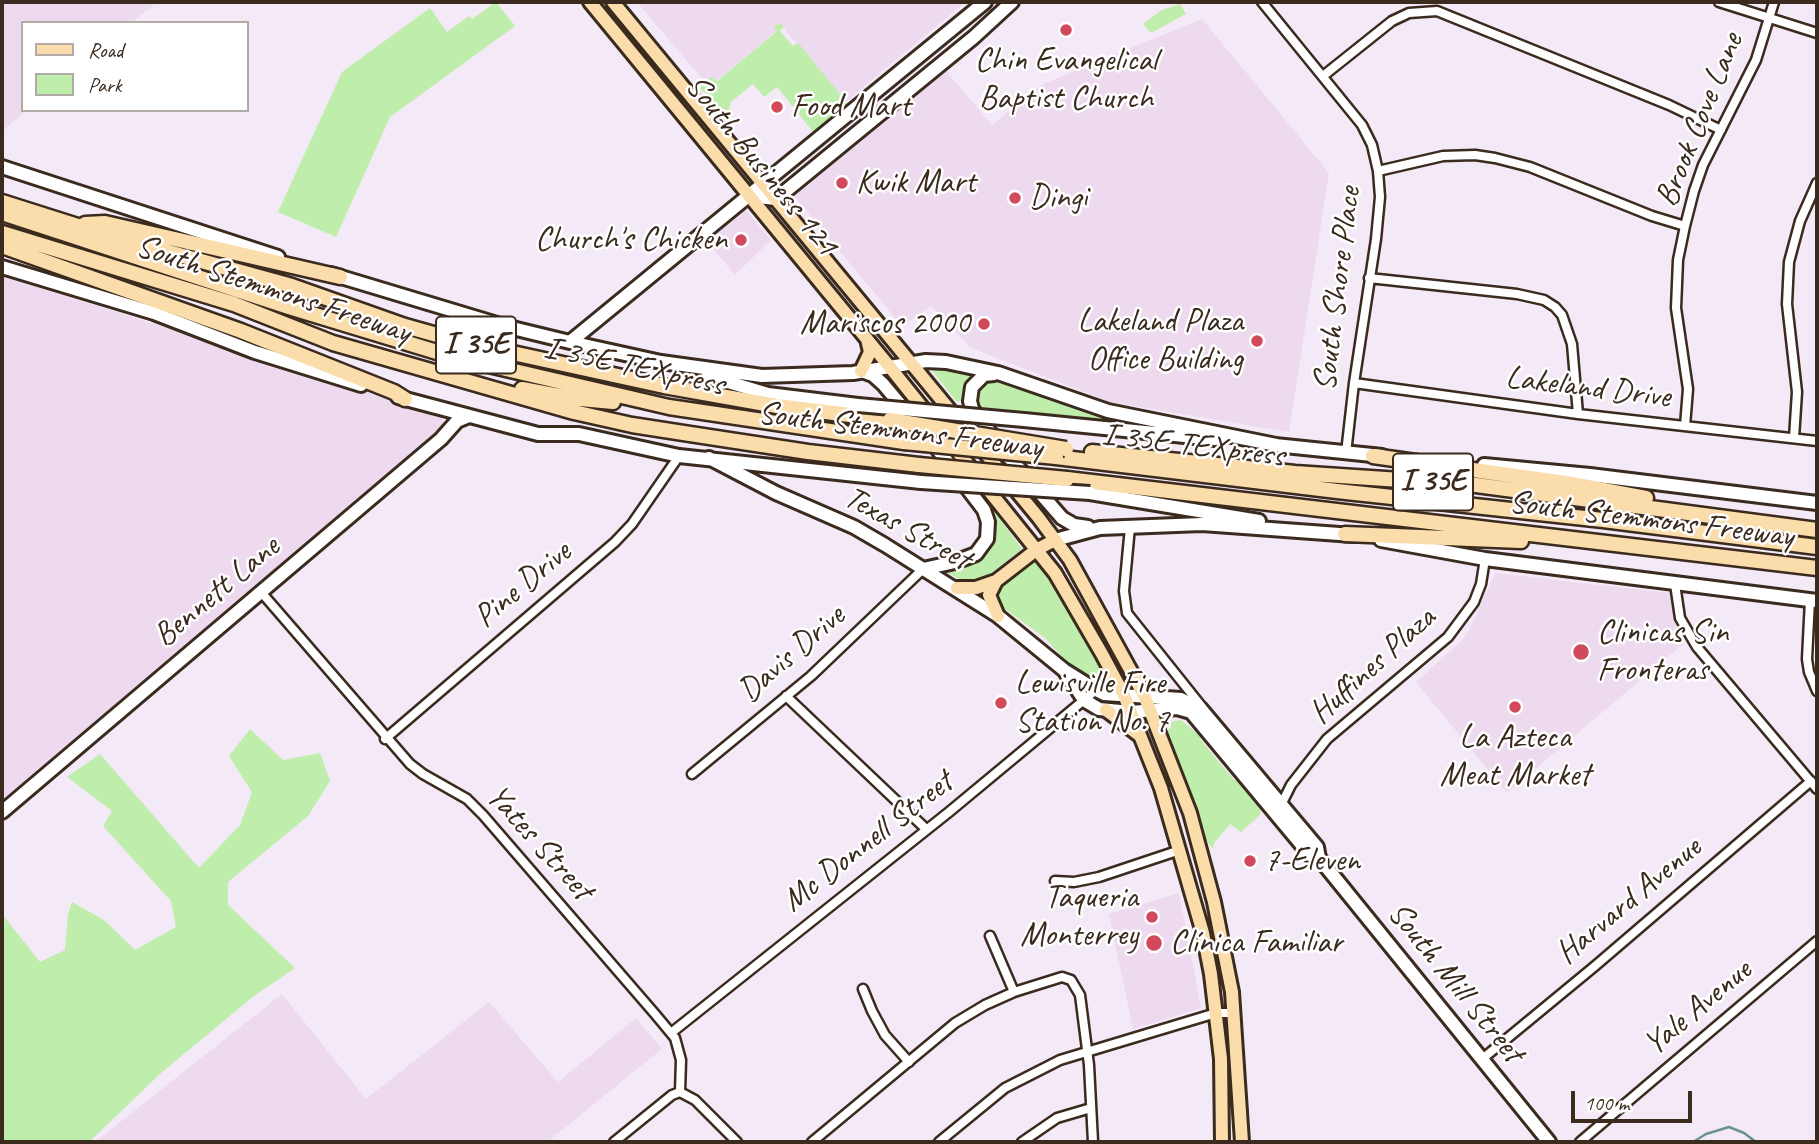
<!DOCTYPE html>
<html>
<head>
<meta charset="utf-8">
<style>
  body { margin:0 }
  #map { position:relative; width:1819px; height:1144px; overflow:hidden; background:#f4e9f6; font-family:Caveat,sans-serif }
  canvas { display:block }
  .frame { position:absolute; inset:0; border:4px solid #3b2a1e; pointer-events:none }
  .legend { position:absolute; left:21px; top:21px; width:228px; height:91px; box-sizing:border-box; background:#fff; border:2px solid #b1aaa5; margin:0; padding:9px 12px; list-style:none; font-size:21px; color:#3b2a1e }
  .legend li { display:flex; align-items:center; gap:14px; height:35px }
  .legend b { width:35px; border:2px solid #b1aaa5 }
  .scale { position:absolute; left:1571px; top:1091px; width:121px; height:32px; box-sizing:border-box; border:4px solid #3b2a1e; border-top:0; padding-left:9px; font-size:21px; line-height:24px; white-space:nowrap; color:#3b2a1e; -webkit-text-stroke:5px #fff; paint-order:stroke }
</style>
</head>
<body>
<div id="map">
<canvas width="1819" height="1144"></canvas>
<div class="frame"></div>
<ul class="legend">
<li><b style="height:9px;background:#faddab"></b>Road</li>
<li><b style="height:19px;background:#bfedab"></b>Park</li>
</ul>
<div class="scale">100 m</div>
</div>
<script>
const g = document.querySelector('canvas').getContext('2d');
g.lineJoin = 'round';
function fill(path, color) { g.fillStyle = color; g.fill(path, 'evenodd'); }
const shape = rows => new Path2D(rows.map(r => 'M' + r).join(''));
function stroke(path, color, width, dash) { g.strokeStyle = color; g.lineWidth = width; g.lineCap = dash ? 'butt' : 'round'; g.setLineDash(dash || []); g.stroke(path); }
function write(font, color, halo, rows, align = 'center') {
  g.font = font + ' Caveat,sans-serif'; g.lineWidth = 5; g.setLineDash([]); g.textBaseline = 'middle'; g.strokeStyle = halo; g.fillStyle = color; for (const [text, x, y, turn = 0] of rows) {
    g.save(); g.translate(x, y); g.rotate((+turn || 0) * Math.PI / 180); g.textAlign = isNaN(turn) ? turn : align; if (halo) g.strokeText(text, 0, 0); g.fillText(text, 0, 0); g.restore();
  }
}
fill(shape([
  [2,2,157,2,131,23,23,23,23,110,27,110,2,131],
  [637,2,965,2,846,102,782,26,709,87],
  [1202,19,1329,173,1289,432,1110,402,971,348,931,306,902,326,793,195,946,71,992,125,1043,84],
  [744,208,771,240,735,275,707,241],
  [2,276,437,413,443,420,440,429,2,802],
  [1495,573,1669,593,1684,643,1507,793,1416,682,1458,644,1469,631],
  [1179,893,1201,1008,1133,1029,1109,914],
  [282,994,366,1099,489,1002,558,1082,636,1018,662,1049,547,1142,95,1142]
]), '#eddaef');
fill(shape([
  [496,2,515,26,390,117,336,237,278,212,342,72,430,8,447,32,469,16,472,19],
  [1180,4,1186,14,1151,33,1143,24,1162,10],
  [782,24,784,27,780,31,793,46,797,43,800,45,847,103,846,107,814,133,777,87,764,97,753,84,731,102,728,113,725,116,700,88,711,77,717,81,777,31,773,26],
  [929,367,958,370,973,375,964,392,965,400,957,402],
  [987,377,1012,383,1110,417,1131,422,978,407,974,397,976,386],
  [994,511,1022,549,982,580,965,582,940,569,987,549,995,533,993,512],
  [1032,561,1038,563,1059,593,1104,676,1102,683,1097,685,1077,674,1045,638,994,601,998,582,1021,565],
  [1181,720,1201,737,1200,739,1233,779,1239,782,1260,809,1261,814,1241,832,1230,824,1214,843,1213,849,1206,840,1167,730,1171,728,1171,722],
  [250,729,283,760,320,753,330,781,308,816,228,882,228,905,295,968,254,996,161,1073,89,1142,2,1142,2,914,40,962,65,950,68,914,72,902,104,920,135,950,176,927,171,901,103,826,112,811,67,777,100,754,199,868,240,825,252,792,229,756]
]), '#bfedab');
stroke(shape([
  [1693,1142,1706,1134,1729,1127,1744,1133,1756,1142]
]), '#699392', 2.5);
const street = shape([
  [1262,2,1362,125,1372,145,1378,171,1380,197,1376,239,1354,383,1346,453],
  [1719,2,1817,33],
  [1323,76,1392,21,1409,13,1437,11,1669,105,1721,130],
  [1378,171,1443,156,1475,155,1495,158,1530,167,1652,216,1685,226],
  [1369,278,1517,294,1544,300,1555,307,1562,315,1572,344,1578,414],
  [1354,383,1578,414,1817,441],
  [1685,426,1688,389,1676,308,1678,260,1685,226,1694,191,1703,165,1756,60,1774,2],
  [1794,438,1797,392,1787,304,1789,262,1800,221,1817,183],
  [1130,527,1124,591,1127,613,1202,707],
  [1675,584,1680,618,1697,647,1817,789],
  [261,592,410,764,423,774,467,799,483,815,655,1014,675,1038,681,1060,680,1092],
  [1810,600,1807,659,1809,672,1817,691],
  [786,696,926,829],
  [385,739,615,542,632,524,679,456],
  [692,774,811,676,923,569],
  [1281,805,1291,785,1327,739,1448,637,1474,602,1481,584,1485,559],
  [1055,881,1074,882,1099,877,1180,850],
  [990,936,1014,992],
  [863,989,872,1011,885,1035,909,1062],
  [671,1033,949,812,1096,690],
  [1481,1060,1595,966,1811,781],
  [614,1142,672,1095,680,1092,695,1100,737,1142],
  [812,1142,955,1023,985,1005,1014,992,1062,977,1071,980,1080,995,1089,1065,1093,1142],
  [939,1142,1005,1088,1060,1060,1216,1013,1234,1013],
  [1022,1142,1057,1118,1091,1108],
  [1580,1142,1817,941]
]);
const secondary = shape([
  [2,167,278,257],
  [749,196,776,199,974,37,1012,2],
  [2,267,154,313,255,352,361,385],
  [331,274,504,326,570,342,661,362,762,376,853,373,926,361,946,362,998,373,1108,411,1281,446],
  [570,342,985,2],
  [862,371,873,375,883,384,936,447,984,510,988,522,987,539,976,554,955,562,923,569],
  [994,374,984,375,972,387,970,401,972,409,1008,456,1062,518,1074,525,1088,527],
  [708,376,768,394,858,405],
  [398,397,538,434,579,434,679,456,921,482],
  [1024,420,1215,439],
  [1275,445,1382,456],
  [709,458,776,493,854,527,885,545,998,616,1064,670,1096,690,1104,694,1181,699,1201,709,1317,847,1319,858,1549,1142],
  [1484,465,1590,475,1817,503],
  [1090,493,1259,521],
  [1055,540,1100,528,1202,524,1353,535],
  [1381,540,1485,559,1817,601],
  [1066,673,1084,700,1099,709,1131,712,1177,708,1191,712,1310,855,1319,858],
  [2,812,441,439,457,421,469,416]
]);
const primary = shape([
  [590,2,889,366,1055,573,1102,654,1124,695,1161,788,1203,933,1211,974,1221,1059,1222,1142],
  [613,2,1038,517,1070,560,1144,695,1190,813,1214,902,1232,992,1242,1142],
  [861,371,870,352,867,339],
  [996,581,989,595,998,616],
  [957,588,976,588,996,581,1036,550,1055,540],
  [1106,710,1139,735]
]);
const highway = shape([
  [2,202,103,234,292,286,405,326,462,342,664,386,777,406,890,420],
  [2,213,289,307,450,356,669,407,904,442],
  [85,224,105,223,340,277],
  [2,233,234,304,333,343,574,412,632,425,690,434,808,452,919,465],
  [2,246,241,331,394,392,405,399],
  [522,389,570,398,613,402],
  [1092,452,1295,473,1476,485,1817,530],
  [1373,456,1566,483,1646,498],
  [1056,457,1337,491,1603,520,1817,547],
  [1067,479,1817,568],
  [1345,534,1521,541]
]);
stroke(street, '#3b2a1e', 13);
stroke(secondary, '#3b2a1e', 18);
stroke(primary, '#3b2a1e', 18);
stroke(highway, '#3b2a1e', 19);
stroke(street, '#fff', 8);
stroke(secondary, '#fff', 12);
stroke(primary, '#faddab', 12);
stroke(highway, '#faddab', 14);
const secondaryBridge = shape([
  [858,405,1024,420],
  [921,482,1090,493]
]);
const highwayBridge = shape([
  [890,420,1066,449],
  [904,442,1056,457],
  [919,465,1067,479]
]);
stroke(secondaryBridge, '#3b2a1e', 18, []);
stroke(highwayBridge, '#3b2a1e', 19, []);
stroke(secondaryBridge, '#fff', 12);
stroke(highwayBridge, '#faddab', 14);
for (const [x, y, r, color] of [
  [1066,30,7,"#d1495b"],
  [777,107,7,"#d1495b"],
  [842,183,7,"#d1495b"],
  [1015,198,7,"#d1495b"],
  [741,240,7,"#d1495b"],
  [984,324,7,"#d1495b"],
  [1257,341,7,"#d1495b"],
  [1581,652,9,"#d1495b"],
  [1001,703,7,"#d1495b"],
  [1515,707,7,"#d1495b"],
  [1250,861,7,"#d1495b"],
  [1152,917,7,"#d1495b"],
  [1154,943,9,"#d1495b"]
]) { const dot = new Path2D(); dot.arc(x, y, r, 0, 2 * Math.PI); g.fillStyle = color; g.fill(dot); stroke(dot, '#fff', 2.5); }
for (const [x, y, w] of [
  [476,345,80],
  [1433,482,80]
]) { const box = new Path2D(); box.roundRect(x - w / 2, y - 28.5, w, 57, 5); g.fillStyle = '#fff'; g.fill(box); stroke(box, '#3b2a1e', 2); }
write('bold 32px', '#3b2a1e', null, [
  ["I 35E",476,345],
  ["I 35E",1433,482]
]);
write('33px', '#3b2a1e', '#fff', [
  ["Chin Evangelical",1066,61,"center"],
  ["Baptist Church",1066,99,"center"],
  ["Food Mart",791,107],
  ["Kwik Mart",856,183],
  ["Dingi",1029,198],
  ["Church's Chicken",727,240,"right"],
  ["Lakeland Plaza",1243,322,"right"],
  ["Office Building",1243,360,"right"],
  ["Mariscos 2000",970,324,"right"],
  ["Clinicas Sin",1597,633],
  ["Fronteras",1597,671],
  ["Lewisville Fire",1015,684],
  ["Station No. 7",1015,722],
  ["La Azteca",1515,738,"center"],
  ["Meat Market",1515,776,"center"],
  ["7-Eleven",1264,861],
  ["Taqueria",1138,898,"right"],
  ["Monterrey",1138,936,"right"],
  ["Clínica Familiar",1170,943]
], 'left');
write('33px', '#3b2a1e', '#fff', [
  ["Brook Cove Lane",1700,120,-68],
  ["South Business 121",761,166,51],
  ["South Shore Place",1338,289,-83],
  ["South Stemmons Freeway",273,290,18],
  ["I 35E TEXpress",634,367,12],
  ["Lakeland Drive",1588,388,7],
  ["South Stemmons Freeway",900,431,7],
  ["I 35E TEXpress",1193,446,7],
  ["South Stemmons Freeway",1651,520,7],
  ["Texas Street",907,529,29],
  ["Pine Drive",523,585,-40],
  ["Bennett Lane",217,592,-40],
  ["Davis Drive",792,654,-41],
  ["Huffines Plaza",1373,666,-42],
  ["Mc Donnell Street",868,842,-38],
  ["Yates Street",539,843,48],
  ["Harvard Avenue",1629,901,-40],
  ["South Mill Street",1455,983,51],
  ["Yale Avenue",1698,1008,-40]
]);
</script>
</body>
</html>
